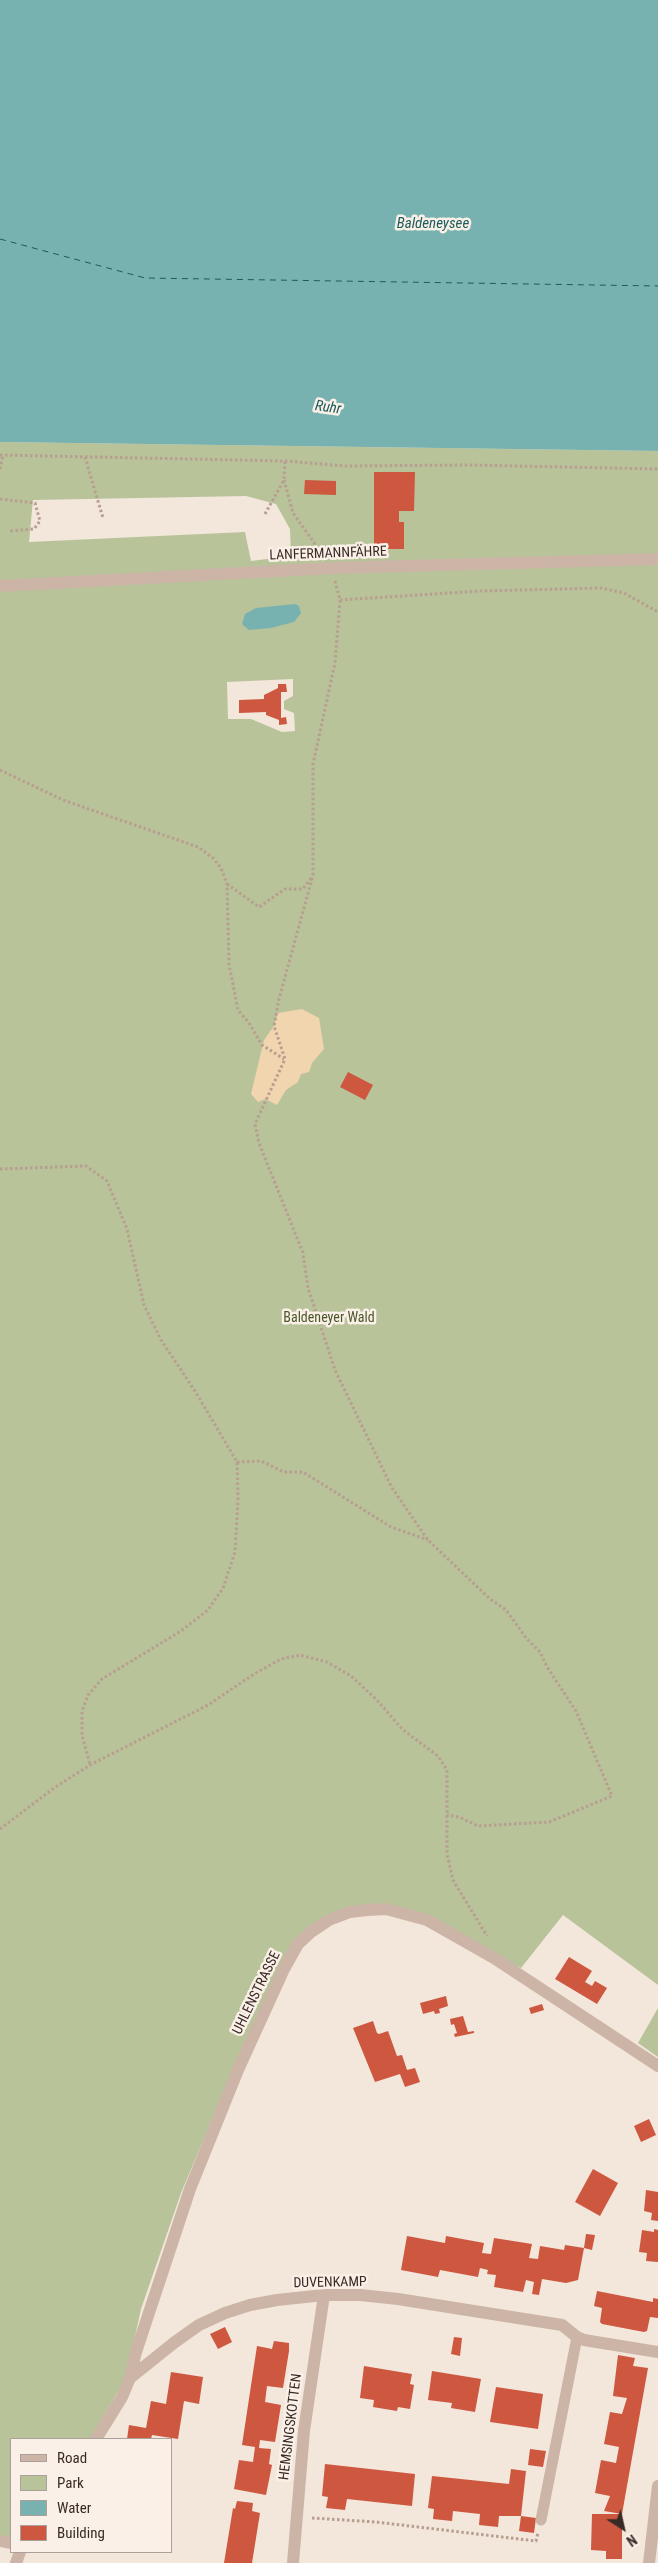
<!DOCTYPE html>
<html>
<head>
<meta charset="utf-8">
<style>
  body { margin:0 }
  #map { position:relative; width:658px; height:2563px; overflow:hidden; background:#f3e6db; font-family:"Roboto Condensed",sans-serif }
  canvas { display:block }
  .legend { position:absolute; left:10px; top:2438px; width:162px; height:115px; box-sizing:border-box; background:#faf0e7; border:1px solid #aca19a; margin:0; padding:6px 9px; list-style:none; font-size:15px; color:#382b27 }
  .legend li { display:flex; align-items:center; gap:10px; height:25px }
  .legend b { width:25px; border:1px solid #aca19a }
  .north { position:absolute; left:598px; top:2503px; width:50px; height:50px; -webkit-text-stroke:4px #faf0e7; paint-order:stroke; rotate:145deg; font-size:14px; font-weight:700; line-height:20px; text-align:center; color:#382b27 }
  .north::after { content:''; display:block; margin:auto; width:18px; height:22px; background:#382b27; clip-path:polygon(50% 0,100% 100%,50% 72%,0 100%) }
</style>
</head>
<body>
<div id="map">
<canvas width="658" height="2563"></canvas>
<ul class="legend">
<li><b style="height:6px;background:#ccb5a6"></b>Road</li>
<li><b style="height:14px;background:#b8c39a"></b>Park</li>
<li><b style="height:14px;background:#78b2b0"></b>Water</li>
<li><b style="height:14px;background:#cd573f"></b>Building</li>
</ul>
<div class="north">N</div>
</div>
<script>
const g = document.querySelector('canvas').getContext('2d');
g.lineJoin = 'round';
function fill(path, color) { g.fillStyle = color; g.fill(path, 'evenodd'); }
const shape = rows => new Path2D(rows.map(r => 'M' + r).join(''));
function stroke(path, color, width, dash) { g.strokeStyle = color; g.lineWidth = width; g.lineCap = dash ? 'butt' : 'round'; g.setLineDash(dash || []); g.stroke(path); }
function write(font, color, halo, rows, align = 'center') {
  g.font = font + ' "Roboto Condensed",sans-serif'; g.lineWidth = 5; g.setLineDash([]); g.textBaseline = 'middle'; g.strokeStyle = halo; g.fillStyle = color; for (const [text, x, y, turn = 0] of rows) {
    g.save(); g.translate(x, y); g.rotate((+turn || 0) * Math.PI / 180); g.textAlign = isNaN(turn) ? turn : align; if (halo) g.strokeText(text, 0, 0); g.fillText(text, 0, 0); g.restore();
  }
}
fill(shape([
  [0,442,658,451,658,1985,563,1915,521,1968,385,1905,308,1929,230,2077,181,2193,141,2309,126,2378,90,2439,11,2439,11,2540,0,2539],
  [246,496,276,504,290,529,291,556,251,561,245,532,29,542,33,500],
  [293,679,293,696,284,701,284,709,294,713,295,731,282,732,251,719,228,719,227,682],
  [658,2008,658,2057,638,2043]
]), '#b8c39a');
fill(shape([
  [302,1009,319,1018,324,1049,312,1063,309,1072,301,1074,298,1082,286,1090,277,1105,265,1099,258,1102,251,1094,264,1040,274,1026,278,1013]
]), '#f1d5af');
fill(shape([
  [0,0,658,0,658,451,0,442],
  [295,604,299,606,301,613,294,622,271,628,249,630,242,624,245,614,256,608]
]), '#78b2b0');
stroke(shape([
  [0,239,145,278,658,286]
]), '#1a5b5b', 1, [6, 5]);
fill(shape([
  [374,472,415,472,414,511,399,511,399,522,404,522,404,549,374,549],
  [305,480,336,481,336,495,304,494],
  [278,684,286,684,287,692,281,692,281,718,286,717,287,724,279,725,279,720,266,715,266,712,239,713,239,700,264,699,264,695,278,688],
  [348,1072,373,1085,365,1100,340,1087],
  [569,1957,592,1971,585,1982,592,1986,595,1981,607,1988,597,2004,555,1979],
  [446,1996,448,2006,439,2009,440,2013,435,2014,434,2011,423,2014,420,2003],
  [542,2004,544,2010,531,2014,529,2008],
  [463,2016,468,2032,474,2031,474,2033,455,2037,454,2034,457,2033,454,2024,451,2025,450,2019],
  [373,2021,377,2033,379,2034,388,2031,397,2056,402,2055,407,2070,415,2068,420,2082,405,2087,400,2074,375,2082,353,2028],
  [649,2119,656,2135,641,2142,634,2126],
  [593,2169,618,2183,600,2216,575,2202],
  [646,2190,658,2192,658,2221,651,2220,652,2213,644,2211],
  [654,2229,658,2230,658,2262,646,2261,647,2253,639,2252,642,2230,654,2232],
  [586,2234,595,2235,592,2250,584,2248],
  [407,2236,445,2243,446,2236,484,2243,482,2253,491,2254,494,2238,532,2244,529,2258,538,2259,540,2246,564,2250,565,2245,584,2248,578,2280,566,2283,542,2279,539,2295,532,2294,534,2282,526,2280,523,2292,494,2287,496,2275,487,2274,488,2270,480,2268,478,2277,440,2270,438,2277,401,2270],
  [597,2291,653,2302,653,2298,658,2299,658,2318,650,2317,647,2331,644,2332,602,2324,600,2322,602,2308,594,2306],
  [225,2327,232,2342,218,2349,210,2334],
  [454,2337,462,2338,460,2356,451,2354],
  [274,2341,289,2343,289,2351,283,2388,267,2386,265,2402,281,2405,275,2442,260,2440,259,2448,271,2449,269,2464,272,2465,266,2495,234,2489,239,2460,253,2462,255,2447,242,2445,257,2346,272,2349],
  [618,2355,635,2358,633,2366,648,2368,622,2514,622,2559,606,2559,606,2551,591,2550,592,2514,622,2514,604,2511,610,2496,595,2493,601,2460,616,2463,619,2447,604,2444,610,2412,622,2414,627,2398,613,2396],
  [364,2366,412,2374,410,2384,414,2385,410,2409,398,2407,397,2411,373,2407,374,2400,360,2398],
  [432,2371,481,2379,475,2412,451,2408,452,2403,428,2400],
  [171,2372,203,2377,199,2404,184,2401,178,2439,152,2435,151,2439,127,2439,129,2425,146,2428,151,2401,166,2404],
  [496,2387,543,2394,538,2429,490,2422],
  [530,2449,546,2451,543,2467,528,2465],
  [325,2464,415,2474,412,2506,347,2499,345,2510,326,2508,328,2497,322,2496],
  [511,2469,526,2471,521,2516,499,2516,498,2527,479,2525,480,2514,453,2511,452,2521,433,2519,434,2509,428,2508,432,2476,509,2484],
  [237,2501,253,2503,252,2511,260,2513,252,2563,224,2563,233,2508,235,2509],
  [521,2516,536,2518,534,2533,519,2531]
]), '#cd573f');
stroke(shape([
  [0,455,285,461,345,466,469,465,658,469],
  [85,457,103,518],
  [0,469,3,455],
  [284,480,293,513,322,554],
  [0,499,35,503,40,521,34,529,9,531],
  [265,514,284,480,285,461],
  [335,581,340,600,335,663,313,764,313,875,279,999,274,1026,285,1059,255,1124,259,1143,303,1253,308,1288,335,1370,392,1488,428,1540,490,1599,506,1610,527,1639,540,1652,547,1667,576,1711,612,1796,549,1822,478,1826,459,1817,447,1815],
  [340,600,480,591,601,588,624,593,658,612],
  [0,770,63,800,198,847,213,858,221,868,227,884,229,964,238,1010,249,1023,262,1045,284,1059],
  [227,884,259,907,285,889,303,889,312,877],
  [0,1169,86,1166,107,1181,127,1229,144,1305,161,1340,195,1391,237,1462,238,1499,235,1552,223,1588,208,1610,181,1631,102,1679,88,1695,82,1711,82,1735,90,1765],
  [237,1462,261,1461,284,1472,303,1472,391,1527,428,1540],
  [0,1829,54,1788,90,1765,208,1705,254,1674,281,1659,300,1655,327,1662,351,1676,376,1699,402,1729,438,1756,447,1770,447,1854,453,1880,487,1936],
  [312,2518,376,2522,536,2541,538,2533]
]), '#b89e90', 3, [2.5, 2.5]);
stroke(shape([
  [541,2520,577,2337]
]), '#ccb5a6', 11);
stroke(shape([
  [0,586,332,568,658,559],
  [130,2378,175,2342,199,2325,225,2313,250,2305,277,2300,324,2295,360,2295,398,2299,562,2325,577,2337,584,2340,658,2352],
  [96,2439,122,2397,130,2378,136,2352,190,2189,238,2070,284,1969,298,1944,311,1932,329,1920,350,1912,367,1910,386,1909,427,1920,494,1958,658,2066],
  [0,2541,11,2543],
  [16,2563,20,2552],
  [293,2563,304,2431,324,2295],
  [649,2563,658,2486]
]), '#ccb5a6', 12);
write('14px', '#382b27', '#faf0e7', [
  ["LANFERMANNFÄHRE",328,554,-2],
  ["UHLENSTRASSE",257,1993,-64],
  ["DUVENKAMP",330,2283,-1],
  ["HEMSINGSKOTTEN",291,2427,-83]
]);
write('14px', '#4a572a', '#faf0e7', [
  ["Baldeneyer Wald",329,1318]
]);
write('italic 15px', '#1a5b5b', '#faf0e7', [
  ["Baldeneysee",433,224],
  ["Ruhr",328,408,8]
]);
</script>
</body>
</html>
